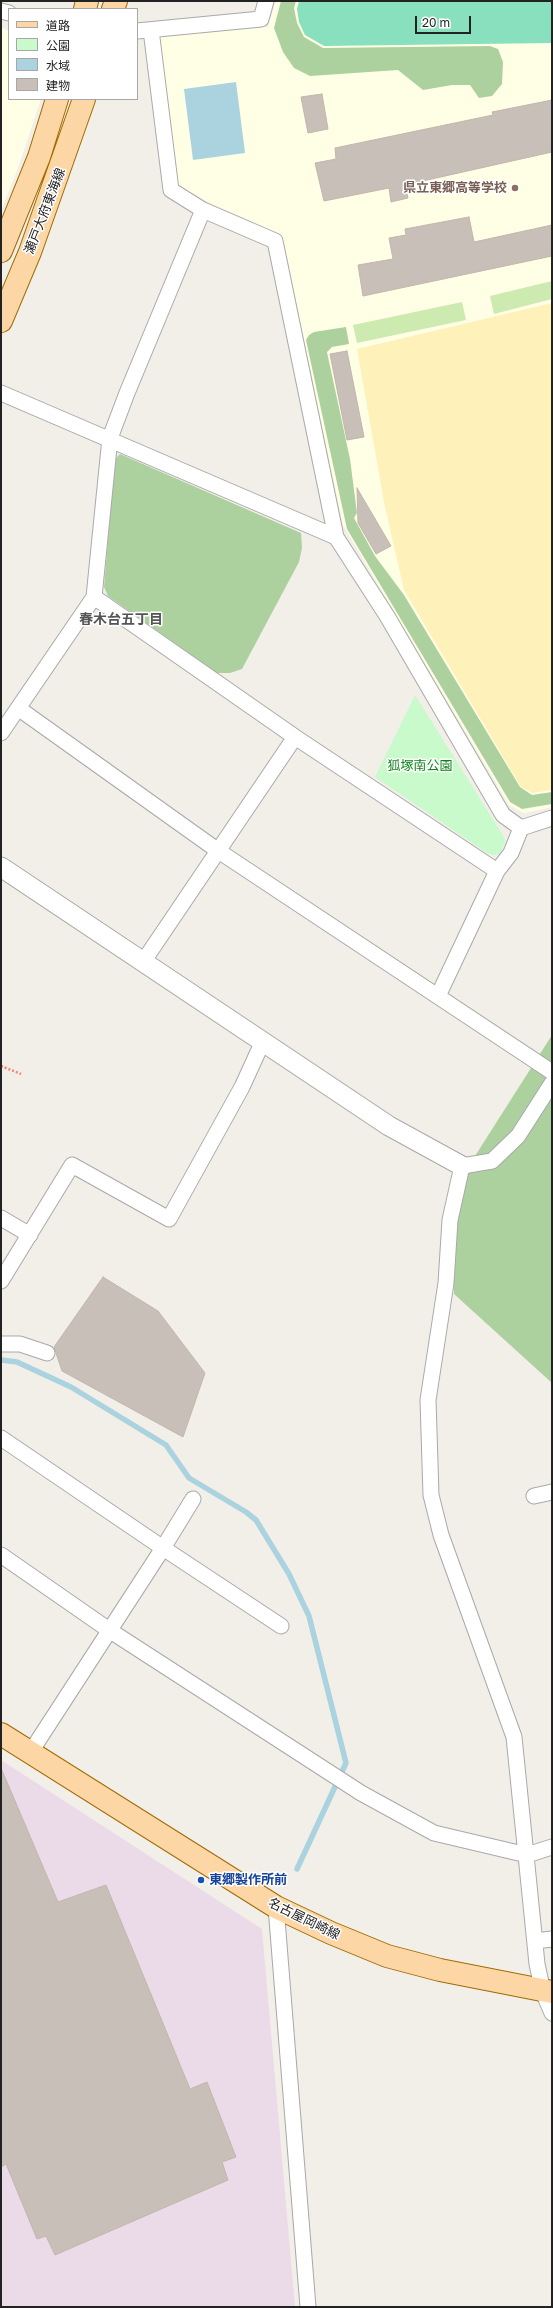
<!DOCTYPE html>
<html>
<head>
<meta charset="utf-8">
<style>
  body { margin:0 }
  #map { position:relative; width:553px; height:2308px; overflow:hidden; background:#f2efe9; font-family:"Golos Text","Noto Sans JP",sans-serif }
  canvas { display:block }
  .frame { position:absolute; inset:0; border:2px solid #222; pointer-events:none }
  .legend { position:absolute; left:8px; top:8px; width:130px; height:92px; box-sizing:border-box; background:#fff; border:1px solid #a7a7a7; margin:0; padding:5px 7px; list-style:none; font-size:12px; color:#222 }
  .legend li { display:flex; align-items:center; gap:8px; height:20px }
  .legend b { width:20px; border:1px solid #a7a7a7 }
  .scale { position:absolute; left:415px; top:16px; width:56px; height:18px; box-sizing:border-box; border:2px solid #222; border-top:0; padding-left:5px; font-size:12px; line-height:14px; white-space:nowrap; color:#222; -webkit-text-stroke:3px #fff; paint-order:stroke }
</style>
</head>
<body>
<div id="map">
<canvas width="553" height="2308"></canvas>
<div class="frame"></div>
<ul class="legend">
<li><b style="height:5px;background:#fcd6a4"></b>道路</li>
<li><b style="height:11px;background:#c8facc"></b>公園</li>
<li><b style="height:11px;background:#aad3df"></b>水域</li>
<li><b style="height:11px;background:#c7bfb8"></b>建物</li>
</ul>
<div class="scale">20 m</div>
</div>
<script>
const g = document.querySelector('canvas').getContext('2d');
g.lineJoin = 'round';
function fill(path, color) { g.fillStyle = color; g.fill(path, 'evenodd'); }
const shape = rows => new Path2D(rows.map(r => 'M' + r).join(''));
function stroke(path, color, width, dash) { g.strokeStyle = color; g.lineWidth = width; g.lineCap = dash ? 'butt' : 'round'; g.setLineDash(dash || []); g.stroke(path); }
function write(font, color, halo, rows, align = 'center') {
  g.font = font + ' "Golos Text","Noto Sans JP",sans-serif'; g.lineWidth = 3; g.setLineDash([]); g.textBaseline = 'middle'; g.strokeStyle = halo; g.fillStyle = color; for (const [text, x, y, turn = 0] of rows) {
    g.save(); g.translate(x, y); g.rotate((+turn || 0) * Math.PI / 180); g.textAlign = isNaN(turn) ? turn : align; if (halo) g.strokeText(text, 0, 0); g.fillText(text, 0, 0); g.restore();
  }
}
fill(shape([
  [1,1760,262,1929,295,2307,1,2307]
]), '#ebdbe8');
fill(shape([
  [276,1,552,1,552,807,524,813,509,805,343,525,282,235,181,190,175,174,158,36,268,27],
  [1,28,9,31,9,99,41,99,18,168,1,211]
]), '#ffffe5');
fill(shape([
  [552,281,552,299,494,314,490,296],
  [462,302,466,320,357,343,353,325]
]), '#cdebb0');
fill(shape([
  [281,1,296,1,294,8,297,23,304,37,323,48,490,46,498,49,503,62,502,84,492,96,479,98,470,85,452,85,423,90,398,70,310,76,294,68,283,52,274,28],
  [346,327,349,344,332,347,327,352,350,459,357,513,354,518,375,556,404,595,520,787,532,795,552,792,552,804,522,809,510,802,347,529,306,340,309,335,314,332],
  [120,454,301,533,302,548,299,562,242,669,230,673,217,673,108,596,104,587,115,459],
  [552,1035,552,1383,454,1294,453,1246,468,1167]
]), '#add19e');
fill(shape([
  [552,303,552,790,532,793,521,787,404,590,384,502,357,349]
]), '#fff1ba');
fill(shape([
  [415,695,504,837,505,842,500,854,494,855,487,853,375,777]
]), '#c8facc');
fill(shape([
  [299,1,552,1,552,43,324,46,305,35,299,22,297,9]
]), '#88e0be');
fill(shape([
  [236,82,245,153,193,160,184,89]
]), '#aad3df');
stroke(shape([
  [1,1360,17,1362,71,1387,166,1445,189,1478,246,1512,256,1520,289,1574,309,1616,346,1763,297,1869]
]), '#aad3df', 5.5);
const building = shape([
  [322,94,328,129,308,133,301,97,322,94],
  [552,100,552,152,405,185,408,198,391,202,389,188,324,201,315,163,336,159,335,148,493,115,492,112,552,100],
  [469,217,474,242,552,225,552,256,363,296,358,265,393,259,389,238,406,235,405,229,469,217],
  [347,351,364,437,347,440,330,354,347,351],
  [357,488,391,546,376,554,358,523,357,488],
  [103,1277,158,1311,205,1373,183,1437,62,1371,54,1347,103,1277],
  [1,1768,58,1902,106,1885,190,2089,207,2082,236,2157,222,2162,228,2180,55,2255,46,2236,37,2239,6,2164,1,2167,1,1768]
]);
fill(building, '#c7bfb8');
stroke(building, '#c4b6ab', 1);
const minor = shape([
  [1,11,9,13],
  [151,30,171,190,203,210,275,241,336,537,387,616,503,815,521,828],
  [137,31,261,19,266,1],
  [1,393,336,537],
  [94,597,295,737,497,871],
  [18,708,217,850,552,1072],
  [1,733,94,597,110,438,127,393,203,210],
  [521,828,552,818],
  [143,962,295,737],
  [438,996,497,871,511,853,521,828],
  [552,1083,518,1136,492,1161,462,1166,450,1220,446,1283,428,1400,431,1495,441,1535,514,1737,537,1964,543,1992,552,2013],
  [1,1218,30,1235],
  [1,1281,72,1165,169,1219,242,1087,263,1041],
  [1,1344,20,1344,47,1353],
  [1,1438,163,1548,30,1753],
  [534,1496,552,1492],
  [193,1499,163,1548,281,1626],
  [1,1555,109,1630,361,1793,434,1833,527,1855,552,1847],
  [276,1907,308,2307],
  [535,1941,552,1939]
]);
const tertiary = shape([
  [1,867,389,1126,462,1166]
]);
const primary = shape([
  [85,9,87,1],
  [113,9,116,1],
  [1,251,39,157,57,99],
  [1,321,30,252,84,99],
  [1,1734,276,1907,331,1933,387,1956,440,1970,552,1992]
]);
stroke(minor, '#a9a9a9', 17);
stroke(tertiary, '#a9a9a9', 21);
stroke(primary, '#a06b00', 24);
stroke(shape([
  [1,1066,21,1074]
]), '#fa8072', 2.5, [2, 2]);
stroke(minor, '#fff', 15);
stroke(tertiary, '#fff', 19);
stroke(primary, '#fcd6a4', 22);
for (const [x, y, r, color] of [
  [515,188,4,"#8d6e63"],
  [201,1880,4,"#1a4fb4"]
]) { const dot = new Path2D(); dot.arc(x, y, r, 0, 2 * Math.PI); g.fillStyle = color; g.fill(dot); stroke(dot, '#fff', 1.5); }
write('bold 13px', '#785e54', '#fff', [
  ["県立東郷高等学校",507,188]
], 'right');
write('13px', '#222', '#fff', [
  ["瀬戸大府東海線",45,211,-69],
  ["名古屋岡崎線",304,1919,26]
]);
write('13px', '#0c8416', '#fff', [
  ["狐塚南公園",420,766]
]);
write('bold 13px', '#164399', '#fff', [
  ["東郷製作所前",209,1880]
], 'left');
write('bold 14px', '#555', '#fff', [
  ["春木台五丁目",121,620]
]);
</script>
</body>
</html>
